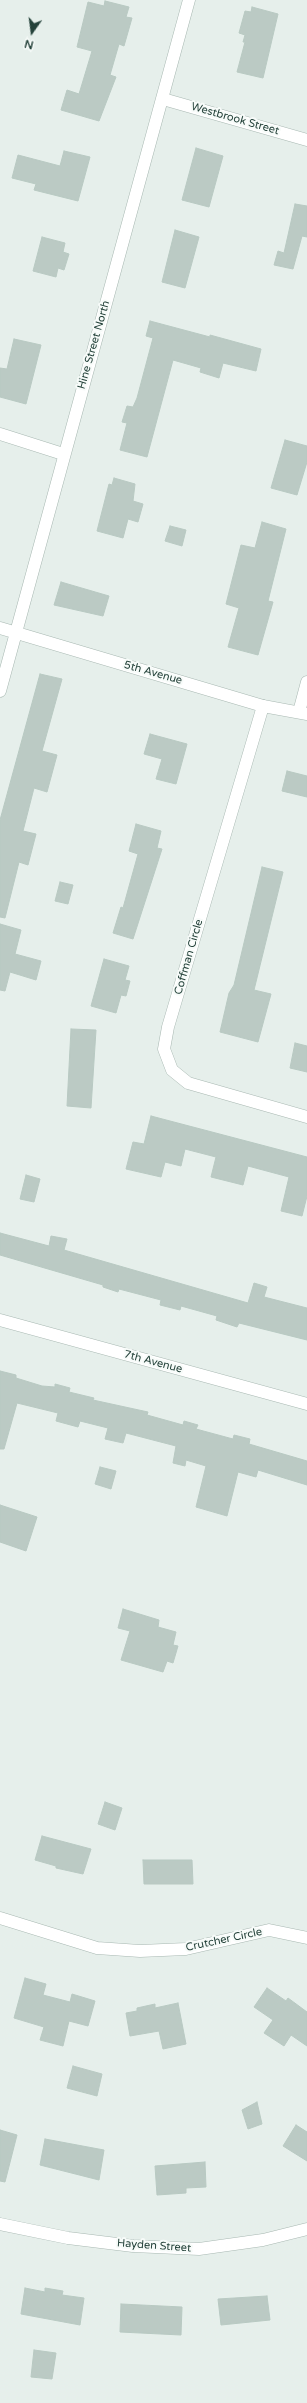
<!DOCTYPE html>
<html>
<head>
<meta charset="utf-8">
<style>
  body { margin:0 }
  #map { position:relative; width:307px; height:2403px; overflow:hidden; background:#e6efeb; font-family:"Varela Round",sans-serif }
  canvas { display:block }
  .north { position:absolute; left:12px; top:12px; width:40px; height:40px; -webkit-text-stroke:3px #f7fbf9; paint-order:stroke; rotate:194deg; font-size:11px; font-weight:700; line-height:16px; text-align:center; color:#24423a }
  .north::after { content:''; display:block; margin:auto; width:14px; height:18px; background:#24423a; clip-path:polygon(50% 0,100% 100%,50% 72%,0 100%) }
</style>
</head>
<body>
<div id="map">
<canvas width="307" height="2403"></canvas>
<div class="north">N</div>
</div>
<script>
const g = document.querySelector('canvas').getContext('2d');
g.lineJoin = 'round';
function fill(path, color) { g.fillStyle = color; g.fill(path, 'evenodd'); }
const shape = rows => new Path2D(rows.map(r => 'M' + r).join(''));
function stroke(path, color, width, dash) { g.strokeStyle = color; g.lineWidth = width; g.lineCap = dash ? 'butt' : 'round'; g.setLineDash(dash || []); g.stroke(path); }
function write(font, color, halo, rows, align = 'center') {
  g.font = font + ' "Varela Round",sans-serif'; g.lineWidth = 4; g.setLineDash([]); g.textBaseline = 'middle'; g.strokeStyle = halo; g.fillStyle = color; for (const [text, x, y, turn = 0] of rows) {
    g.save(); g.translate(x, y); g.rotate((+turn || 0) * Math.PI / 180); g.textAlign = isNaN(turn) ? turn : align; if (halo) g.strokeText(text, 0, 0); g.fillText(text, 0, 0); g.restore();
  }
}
const building = shape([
  [105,1,129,7,126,17,132,18,124,46,119,44,110,75,116,77,99,121,61,110,67,90,79,94,92,51,77,47,88,2,104,6,105,1],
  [252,7,278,14,263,78,237,72,245,42,243,42,245,35,239,33,245,11,251,12,252,7],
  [196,148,223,156,209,207,182,200,196,148],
  [64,151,90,157,78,201,34,190,36,184,12,178,18,155,60,166,64,151],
  [295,204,307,206,307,237,302,236,293,269,274,265,278,251,284,253,295,204],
  [175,230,199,237,185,288,162,282,175,230],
  [42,237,65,243,63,252,69,254,64,270,58,268,56,277,33,271,42,237],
  [150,321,210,337,210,335,261,349,256,371,223,363,219,378,200,372,201,368,173,360,147,457,120,450,127,423,122,422,127,406,133,407,137,398,153,338,146,336,150,321],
  [14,339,41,345,26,404,0,397,0,368,7,369,14,339],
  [285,440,307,446,307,462,297,495,271,488,285,440],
  [114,478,135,484,133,501,143,504,138,522,128,519,123,538,97,531,109,484,112,485,114,478],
  [262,522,286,529,268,601,273,602,258,655,228,647,239,608,226,604,241,545,255,548,262,522],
  [170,526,186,530,182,546,165,541,170,526],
  [61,582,109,596,103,616,54,605,61,582],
  [40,674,62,679,42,751,57,755,47,792,34,788,23,831,36,834,28,865,19,862,5,918,0,917,0,820,40,674],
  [150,734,187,744,176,784,156,779,162,759,144,754,150,734],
  [287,771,307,776,307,797,282,791,287,771],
  [136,824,161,831,157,848,162,849,133,939,113,933,121,907,123,908,138,854,129,851,136,824],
  [262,867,283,872,254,990,271,994,258,1042,220,1032,229,993,234,985,262,867],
  [60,882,73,885,68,904,55,901,60,882],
  [0,924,21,930,15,954,41,961,36,980,10,972,5,991,0,990,0,924],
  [104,959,129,966,125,980,130,981,126,996,121,995,116,1013,91,1006,104,959],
  [71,1029,96,1030,91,1108,67,1106,71,1029],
  [295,1043,307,1046,307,1072,290,1068,295,1043],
  [151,1116,307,1157,307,1196,302,1216,281,1211,289,1177,248,1166,243,1185,211,1177,216,1157,185,1149,181,1166,165,1162,161,1177,126,1169,133,1142,144,1144,151,1116],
  [26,1175,40,1179,34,1202,20,1199,26,1175],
  [0,1233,49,1246,51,1236,67,1239,64,1250,248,1303,254,1283,267,1287,264,1297,307,1308,307,1340,239,1323,237,1327,216,1320,217,1316,181,1306,180,1310,160,1305,161,1300,119,1289,118,1292,103,1287,103,1285,0,1255,0,1233],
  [0,1371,16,1375,16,1378,42,1386,55,1387,55,1384,70,1388,69,1392,94,1398,93,1400,148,1412,147,1415,183,1425,184,1421,198,1425,196,1429,233,1439,234,1435,250,1439,249,1444,307,1461,307,1485,258,1470,256,1477,238,1472,227,1516,196,1507,206,1466,186,1460,185,1466,173,1463,176,1446,126,1433,123,1443,105,1439,108,1428,80,1421,78,1427,56,1421,58,1413,17,1403,4,1449,0,1449,0,1371],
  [100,1467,116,1471,111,1489,95,1484,100,1467],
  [0,1505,37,1517,26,1551,0,1542,0,1505],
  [123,1609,159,1620,158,1627,176,1632,173,1645,178,1646,173,1663,167,1661,163,1672,121,1660,130,1631,118,1628,123,1609],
  [105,1802,122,1808,115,1830,98,1824,105,1802],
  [42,1836,91,1849,83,1874,56,1868,56,1866,35,1860,42,1836],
  [143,1860,192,1860,193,1884,144,1884,143,1860],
  [25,1978,46,1984,43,1995,70,2002,72,1994,95,2001,88,2026,69,2021,63,2046,40,2040,44,2027,14,2018,25,1978],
  [267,1988,286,2001,288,1998,307,2012,307,2046,291,2035,284,2046,264,2033,273,2020,254,2007,267,1988],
  [178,2003,186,2044,163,2049,159,2031,130,2036,126,2013,137,2011,137,2008,155,2004,155,2008,178,2003],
  [73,2066,102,2074,97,2096,67,2088,73,2066],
  [257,2102,262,2124,248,2129,242,2110,257,2102],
  [296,2125,307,2132,307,2161,283,2146,296,2125],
  [0,2130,17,2135,5,2182,0,2181,0,2130],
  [45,2139,104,2150,99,2180,40,2165,45,2139],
  [205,2162,206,2187,186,2188,186,2193,157,2195,155,2166,205,2162],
  [25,2288,45,2292,45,2288,63,2291,62,2295,84,2298,80,2325,21,2314,25,2288],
  [267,2296,270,2320,221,2325,218,2299,267,2296],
  [121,2304,182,2307,181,2335,120,2332,121,2304],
  [34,2350,56,2353,52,2379,31,2377,34,2350]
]);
fill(building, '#bbcac4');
stroke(building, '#b8c9c2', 1);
const minor = shape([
  [163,99,307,140],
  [0,434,63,454],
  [263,706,168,1027,164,1049,172,1070,188,1083,307,1117],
  [299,712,307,682],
  [0,1320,307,1404],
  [0,1918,97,1948,140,1951,186,1949,269,1930,307,1938],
  [0,2224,68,2238,133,2246,199,2249,263,2240,307,2229]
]);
const tertiary = shape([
  [0,628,263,706,307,714],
  [0,691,189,0]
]);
stroke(minor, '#a8b8b2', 13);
stroke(tertiary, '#a8b8b2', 13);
stroke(minor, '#fff', 12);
stroke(tertiary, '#fff', 12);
write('11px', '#24423a', '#f7fbf9', [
  ["Westbrook Street",235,119,16],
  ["Hine Street North",94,345,-74],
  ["5th Avenue",153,673,16],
  ["Coffman Circle",189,957,-74],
  ["7th Avenue",153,1362,15],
  ["Crutcher Circle",224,1940,-12],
  ["Hayden Street",154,2246,4]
]);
</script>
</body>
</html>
